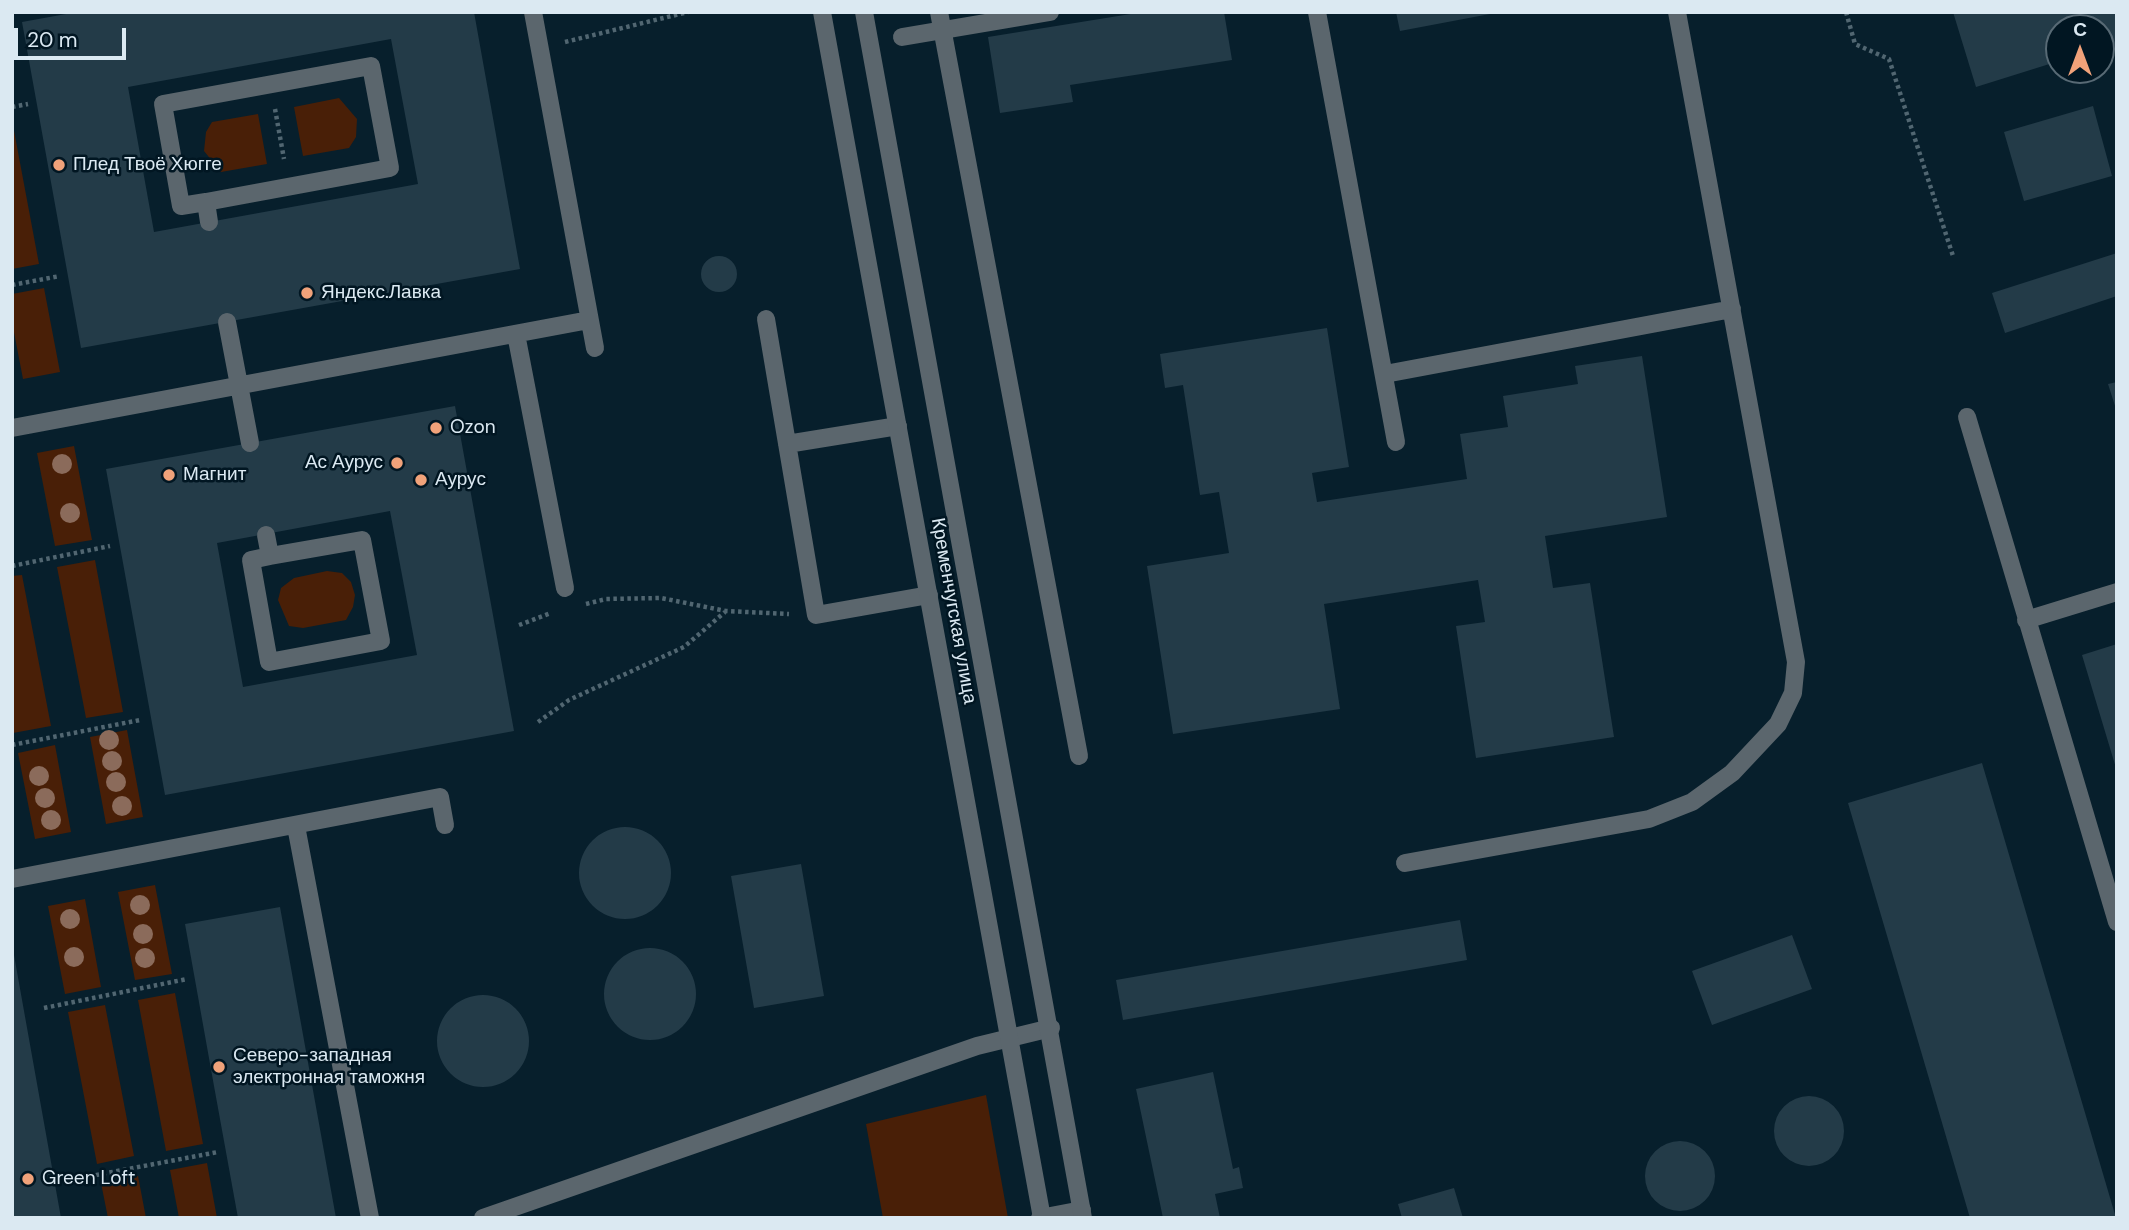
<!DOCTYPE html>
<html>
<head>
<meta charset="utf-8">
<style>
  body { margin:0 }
  #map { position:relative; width:2129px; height:1230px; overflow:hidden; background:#071f2c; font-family:"DM Sans",sans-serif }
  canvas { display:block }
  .frame { position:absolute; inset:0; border:14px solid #dbe9f2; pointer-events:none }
  .north { position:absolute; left:2045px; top:14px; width:70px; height:70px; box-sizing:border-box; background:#011622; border:2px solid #586a75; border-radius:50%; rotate:0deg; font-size:19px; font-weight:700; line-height:28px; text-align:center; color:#dbe9f2 }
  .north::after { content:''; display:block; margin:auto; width:24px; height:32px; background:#f0a27a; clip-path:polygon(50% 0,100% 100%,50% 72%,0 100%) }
  .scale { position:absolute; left:14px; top:28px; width:112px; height:32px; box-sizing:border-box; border:4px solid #dbe9f2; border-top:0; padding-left:9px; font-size:21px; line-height:24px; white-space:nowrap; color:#dbe9f2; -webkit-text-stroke:5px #011622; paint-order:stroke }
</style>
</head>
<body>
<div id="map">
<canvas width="2129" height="1230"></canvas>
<div class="frame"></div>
<div class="north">С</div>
<div class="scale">20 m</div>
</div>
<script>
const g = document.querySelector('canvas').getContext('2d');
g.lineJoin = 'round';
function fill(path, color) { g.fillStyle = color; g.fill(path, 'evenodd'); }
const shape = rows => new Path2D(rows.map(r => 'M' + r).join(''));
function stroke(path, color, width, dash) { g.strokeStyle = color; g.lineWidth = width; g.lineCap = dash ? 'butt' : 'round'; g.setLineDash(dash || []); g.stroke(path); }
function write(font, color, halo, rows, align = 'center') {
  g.font = font + ' "DM Sans",sans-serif'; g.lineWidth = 5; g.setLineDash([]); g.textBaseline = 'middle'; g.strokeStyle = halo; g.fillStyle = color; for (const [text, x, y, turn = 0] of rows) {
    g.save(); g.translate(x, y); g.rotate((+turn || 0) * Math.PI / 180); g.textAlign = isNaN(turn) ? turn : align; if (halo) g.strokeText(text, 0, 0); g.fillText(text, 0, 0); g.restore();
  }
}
fill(shape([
  [339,98,357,119,356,137,349,148,303,156,294,107],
  [258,114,267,164,221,172,204,151,206,132,212,122],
  [12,120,39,264,12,269],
  [44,288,60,372,23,379,12,322,12,294],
  [74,446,92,540,55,546,37,453],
  [95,560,123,712,86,718,57,567],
  [327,571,342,573,351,582,355,595,353,607,346,620,303,628,289,626,278,600,281,588,294,578],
  [22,575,51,726,13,733,12,576],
  [127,730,143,817,106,824,90,737],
  [55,745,71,832,35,839,18,753],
  [155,885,172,974,135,980,118,892],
  [85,899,101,987,65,994,48,906],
  [175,993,203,1144,166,1151,138,1000],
  [105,1005,134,1156,97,1164,68,1012],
  [986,1095,1008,1218,883,1218,866,1124],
  [207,1163,217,1218,179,1218,170,1170],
  [138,1176,146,1218,108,1218,101,1183]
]), '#491f07');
fill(shape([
  [77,12,474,12,520,269,81,348,22,22],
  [391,39,418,184,154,232,128,87],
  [1143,12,1224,12,1232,60,1070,85,1073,102,1000,113,988,37],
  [1396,12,1490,12,1490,14,1400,31],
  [1953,12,2117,12,2117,52,2114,44,2101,48,2101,28,2059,28,2059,61,1976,87],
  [2093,106,2112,176,2024,201,2004,132],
  [2117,253,2117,296,2005,333,1992,293],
  '701 274a18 18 0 1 1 36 0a18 18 0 1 1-36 0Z',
  [1327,328,1349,467,1312,473,1317,502,1467,479,1460,434,1508,427,1503,396,1578,384,1575,366,1642,356,1667,517,1545,536,1553,588,1590,583,1614,737,1476,758,1456,626,1485,622,1478,580,1324,604,1340,709,1173,734,1147,566,1229,553,1219,492,1200,495,1183,385,1165,388,1160,354],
  [2117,382,2117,409,2116,409,2108,384],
  [455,406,514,731,165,795,106,469],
  [390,511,417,655,243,687,217,543],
  [2117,644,2117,768,2116,768,2082,655],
  [1982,763,2116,1218,1970,1218,1848,803],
  '579 873a46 46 0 1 1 92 0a46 46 0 1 1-92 0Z',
  [801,864,824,996,754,1008,731,876],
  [280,907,336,1218,238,1218,214,1086,185,924],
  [1460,920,1467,960,1123,1020,1116,980],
  [1792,935,1812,989,1712,1025,1692,971],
  '604 994a46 46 0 1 1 92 0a46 46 0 1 1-92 0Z',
  [12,955,14,955,61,1218,12,1218],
  '437 1041a46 46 0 1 1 92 0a46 46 0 1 1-92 0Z',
  [1213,1072,1233,1169,1239,1167,1243,1188,1215,1194,1220,1218,1163,1218,1136,1089],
  '1774 1131a35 35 0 1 1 70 0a35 35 0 1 1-70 0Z',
  '1645 1176a35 35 0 1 1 70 0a35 35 0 1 1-70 0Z',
  [1454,1188,1463,1218,1402,1218,1398,1204]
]), '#233b48');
stroke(shape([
  [1846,12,1855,44,1889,59,1953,256],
  [565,42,688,12],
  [12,107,28,104],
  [275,109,284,159],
  [12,285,60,276],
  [12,566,110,546],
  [586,604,606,599,661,598,726,611,789,614],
  [519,625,551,613],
  [538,722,569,700,684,647,725,612],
  [12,745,140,720],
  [44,1008,187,979],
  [75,1179,218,1152]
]), '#516671', 4.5, [3.5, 3.5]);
stroke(shape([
  [533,12,595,348],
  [939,12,1079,756],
  [1317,12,1396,442],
  [902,37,1050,12],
  [206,202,181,206,163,104,371,66,390,168,206,202,209,222],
  [766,319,816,615,929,595],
  [227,322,250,443],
  [516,334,565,588],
  [1385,374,1732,309],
  [1967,417,2117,922],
  [12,428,589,320],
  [787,444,898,426],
  [266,535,270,556,251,560,269,662,381,641,362,540,270,556],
  [2026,620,2117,592],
  [296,826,370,1218],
  [1405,863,1649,819,1692,802,1732,773,1778,724,1793,693,1796,662,1677,12],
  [12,879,440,797,445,825],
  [483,1218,977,1046,1051,1028],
  [1040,1218,1082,1210]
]), '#5b666d', 18);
stroke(shape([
  [822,12,1042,1218],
  [864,12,1083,1218]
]), '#5b666d', 18);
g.fillStyle = '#8b6b5b';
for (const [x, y] of [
  [62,464],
  [70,513],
  [109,740],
  [112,761],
  [39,776],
  [116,782],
  [45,798],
  [122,806],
  [51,820],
  [140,905],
  [70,919],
  [143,934],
  [74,957],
  [145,958]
]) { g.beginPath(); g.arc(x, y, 10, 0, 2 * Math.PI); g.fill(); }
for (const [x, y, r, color] of [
  [59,165,7,"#f0a27a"],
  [307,293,7,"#f0a27a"],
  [436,428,7,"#f0a27a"],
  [397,463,7,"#f0a27a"],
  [169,475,7,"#f0a27a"],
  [421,480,7,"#f0a27a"],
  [219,1067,7,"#f0a27a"],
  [28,1179,7,"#f0a27a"]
]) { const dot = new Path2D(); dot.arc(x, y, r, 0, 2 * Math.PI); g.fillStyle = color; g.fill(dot); stroke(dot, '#011622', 2.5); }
write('19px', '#dbe9f2', '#011622', [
  ["Плед Твоё Хюгге",73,165],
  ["Яндекс.Лавка",321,293],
  ["Ozon",450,428],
  ["Ас Аурус",383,463,"right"],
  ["Магнит",183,475],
  ["Аурус",435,480],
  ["Северо-западная",233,1056],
  ["электронная таможня",233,1078],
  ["Green Loft",42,1179]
], 'left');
write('19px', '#dbe9f2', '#011622', [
  ["Кременчугская улица",953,611,80]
]);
</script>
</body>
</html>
